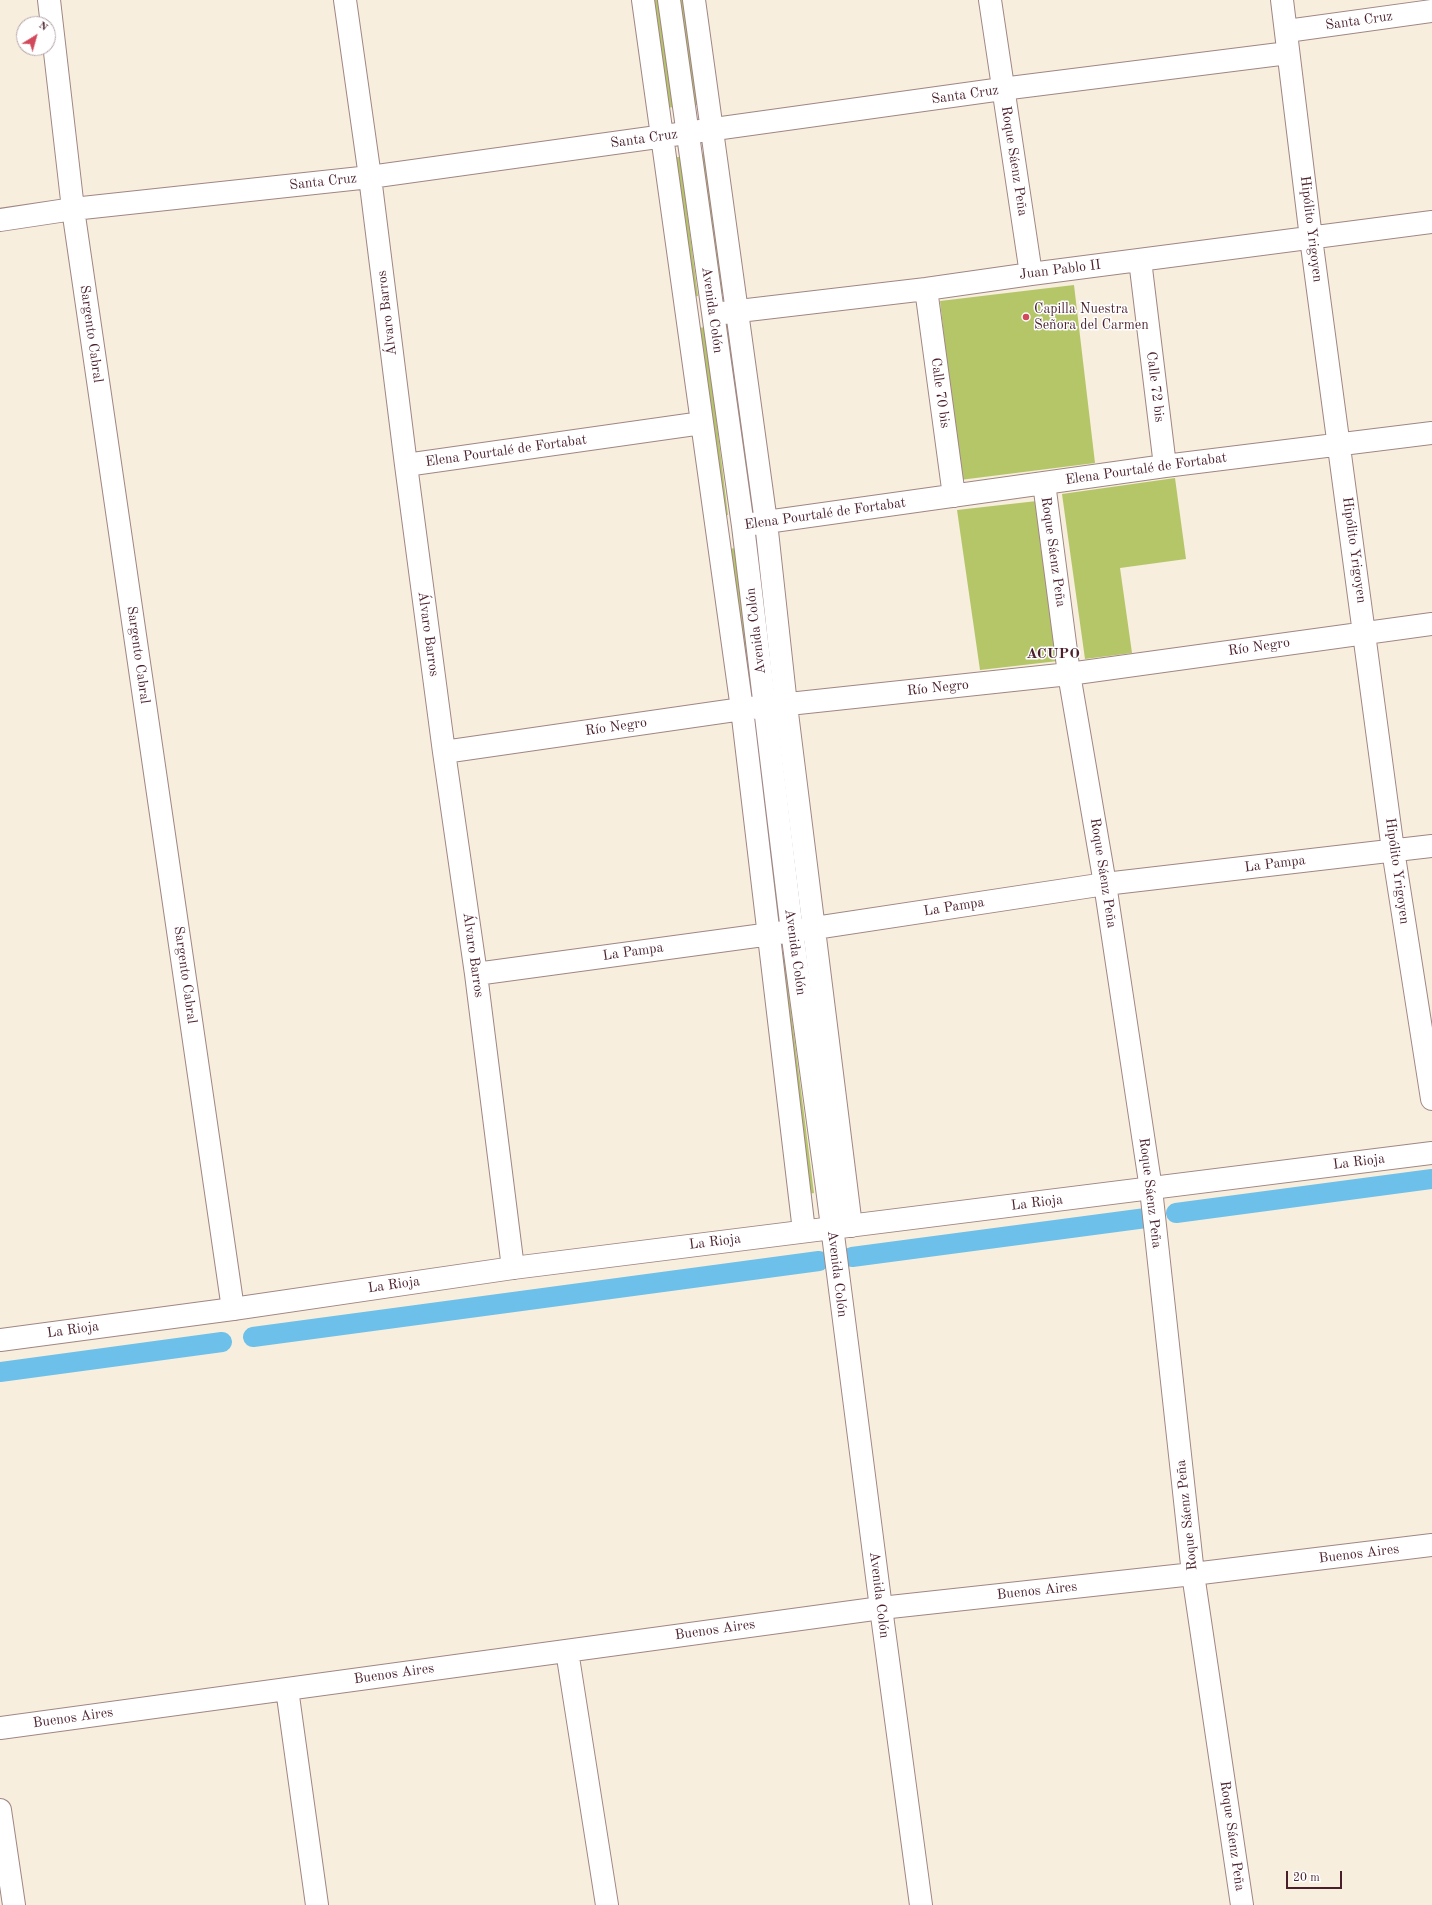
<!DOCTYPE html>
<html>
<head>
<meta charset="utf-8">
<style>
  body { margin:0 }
  #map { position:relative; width:1432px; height:1905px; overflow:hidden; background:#f7eedd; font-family:"Old Standard TT",serif }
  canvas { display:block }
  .north { position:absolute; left:16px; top:16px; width:40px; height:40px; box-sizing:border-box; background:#fff; border:1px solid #b7a5aa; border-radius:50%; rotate:37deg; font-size:11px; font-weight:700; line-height:16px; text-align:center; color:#4a1f2b }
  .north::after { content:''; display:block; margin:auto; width:14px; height:18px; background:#d1495b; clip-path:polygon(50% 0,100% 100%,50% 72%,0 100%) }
  .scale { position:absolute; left:1286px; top:1871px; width:56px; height:18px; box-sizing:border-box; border:2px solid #4a1f2b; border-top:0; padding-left:5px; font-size:12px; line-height:14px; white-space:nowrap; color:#4a1f2b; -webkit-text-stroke:3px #fff; paint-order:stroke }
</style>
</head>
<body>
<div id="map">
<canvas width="1432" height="1905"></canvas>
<div class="north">N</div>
<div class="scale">20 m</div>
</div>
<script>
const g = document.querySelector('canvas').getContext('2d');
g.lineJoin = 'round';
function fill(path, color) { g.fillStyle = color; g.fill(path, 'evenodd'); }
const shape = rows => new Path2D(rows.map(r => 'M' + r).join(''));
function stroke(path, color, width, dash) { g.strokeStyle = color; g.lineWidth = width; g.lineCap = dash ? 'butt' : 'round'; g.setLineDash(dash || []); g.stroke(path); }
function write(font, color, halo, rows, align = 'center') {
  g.font = font + ' "Old Standard TT",serif'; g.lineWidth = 3; g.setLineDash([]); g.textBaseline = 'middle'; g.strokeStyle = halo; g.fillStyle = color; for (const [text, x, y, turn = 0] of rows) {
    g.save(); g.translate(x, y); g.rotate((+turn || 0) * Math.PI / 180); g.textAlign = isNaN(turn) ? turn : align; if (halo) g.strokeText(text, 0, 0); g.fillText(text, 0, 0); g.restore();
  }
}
fill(shape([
  [652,0,658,0,673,107,668,108],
  [680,0,685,0,700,105,695,105],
  [706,154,725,294,719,294,701,155],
  [674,157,680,157,698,296,692,297],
  [1074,285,1095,463,960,480,940,301],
  [732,324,755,512,749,513,726,325],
  [705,327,728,515,722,516,699,328],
  [1175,478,1186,559,1120,568,1132,653,1085,659,1062,494],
  [1037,501,1058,661,980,670,957,510],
  [735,548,752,688,746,689,729,549],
  [751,729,756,729,780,917,774,917],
  [778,956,784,956,814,1193,808,1194]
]), '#b5c669');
stroke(shape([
  [1176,1213,1432,1179],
  [852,1257,1146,1218],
  [253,1337,819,1261],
  [0,1372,222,1342]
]), '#6dc0e9', 20);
const street = shape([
  [49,0,73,209,233,1309],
  [345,0,370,177,406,465,444,752,476,974,513,1268],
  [643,0,742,709,804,1231],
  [694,0,766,522,786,705,851,1226],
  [990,0,1031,274],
  [1282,0,1311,238,1393,850,1432,1099],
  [1287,31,1432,11],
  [0,220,73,209,370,177,1002,89,1288,53],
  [1140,260,1165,466],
  [926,289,954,496],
  [722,313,926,289,1031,274,1432,222],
  [406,465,702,423],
  [1044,483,1069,674,1105,884,1151,1189,1193,1574,1242,1905],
  [752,524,1165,466,1432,433],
  [444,752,742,709,1069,674,1432,624],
  [476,974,815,928,1105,884,1432,846],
  [567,1651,607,1905],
  [287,1689,317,1905],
  [0,1728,881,1608,1193,1574,1432,1545],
  [0,1810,14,1905]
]);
const secondary = shape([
  [669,0,743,526,792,931,827,1188,881,1608,921,1905],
  [0,1340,233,1309,513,1268,1432,1153]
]);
stroke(street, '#a08684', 24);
stroke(secondary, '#a08684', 24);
stroke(street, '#fff', 22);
stroke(secondary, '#fff', 22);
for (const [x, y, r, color] of [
  [1026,317,4,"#d1495b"]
]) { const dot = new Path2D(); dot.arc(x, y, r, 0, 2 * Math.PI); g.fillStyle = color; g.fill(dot); stroke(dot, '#fff', 1.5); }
write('14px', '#4a1f2b', '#fff', [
  ["Santa Cruz",1359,21,-8],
  ["Santa Cruz",965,95,-8],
  ["Santa Cruz",644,139,-8],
  ["Roque Sáenz Peña",1014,161,81],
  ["Santa Cruz",323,182,-6],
  ["Hipólito Yrigoyen",1311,229,83],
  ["Juan Pablo II",1060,270,-7],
  ["Avenida Colón",712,310,82],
  ["Álvaro Barros",387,313,-97],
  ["Sargento Cabral",91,334,82],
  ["Calle 72 bis",1155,387,83],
  ["Calle 70 bis",940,393,82],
  ["Elena Pourtalé de Fortabat",506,451,-8],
  ["Elena Pourtalé de Fortabat",1146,469,-8],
  ["Elena Pourtalé de Fortabat",825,514,-8],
  ["Hipólito Yrigoyen",1354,550,82],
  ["Roque Sáenz Peña",1053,552,82],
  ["Avenida Colón",756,631,-97],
  ["Álvaro Barros",428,634,82],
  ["Río Negro",1259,647,-8],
  ["Sargento Cabral",138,655,82],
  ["Río Negro",938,688,-6],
  ["Río Negro",616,727,-8],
  ["La Pampa",1275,864,-7],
  ["Hipólito Yrigoyen",1397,871,82],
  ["Roque Sáenz Peña",1103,873,81],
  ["La Pampa",954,907,-9],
  ["La Pampa",633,952,-8],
  ["Avenida Colón",795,952,82],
  ["Álvaro Barros",473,955,82],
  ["Sargento Cabral",185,975,82],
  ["La Rioja",1359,1162,-7],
  ["Roque Sáenz Peña",1150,1193,83],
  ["La Rioja",1037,1203,-7],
  ["La Rioja",715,1242,-7],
  ["Avenida Colón",837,1274,83],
  ["La Rioja",394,1285,-8],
  ["La Rioja",73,1330,-8],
  ["Roque Sáenz Peña",1187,1515,-96],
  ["Buenos Aires",1359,1554,-7],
  ["Buenos Aires",1037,1591,-6],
  ["Avenida Colón",879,1595,83],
  ["Buenos Aires",715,1630,-8],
  ["Buenos Aires",394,1674,-8],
  ["Buenos Aires",73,1718,-8],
  ["Roque Sáenz Peña",1232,1836,82]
]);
write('14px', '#4a1f2b', '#fff', [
  ["Capilla Nuestra",1034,309],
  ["Señora del Carmen",1034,325]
], 'left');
write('bold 15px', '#4a1f2b', '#fff', [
  ["ACUPO",1053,654]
]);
</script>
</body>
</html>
